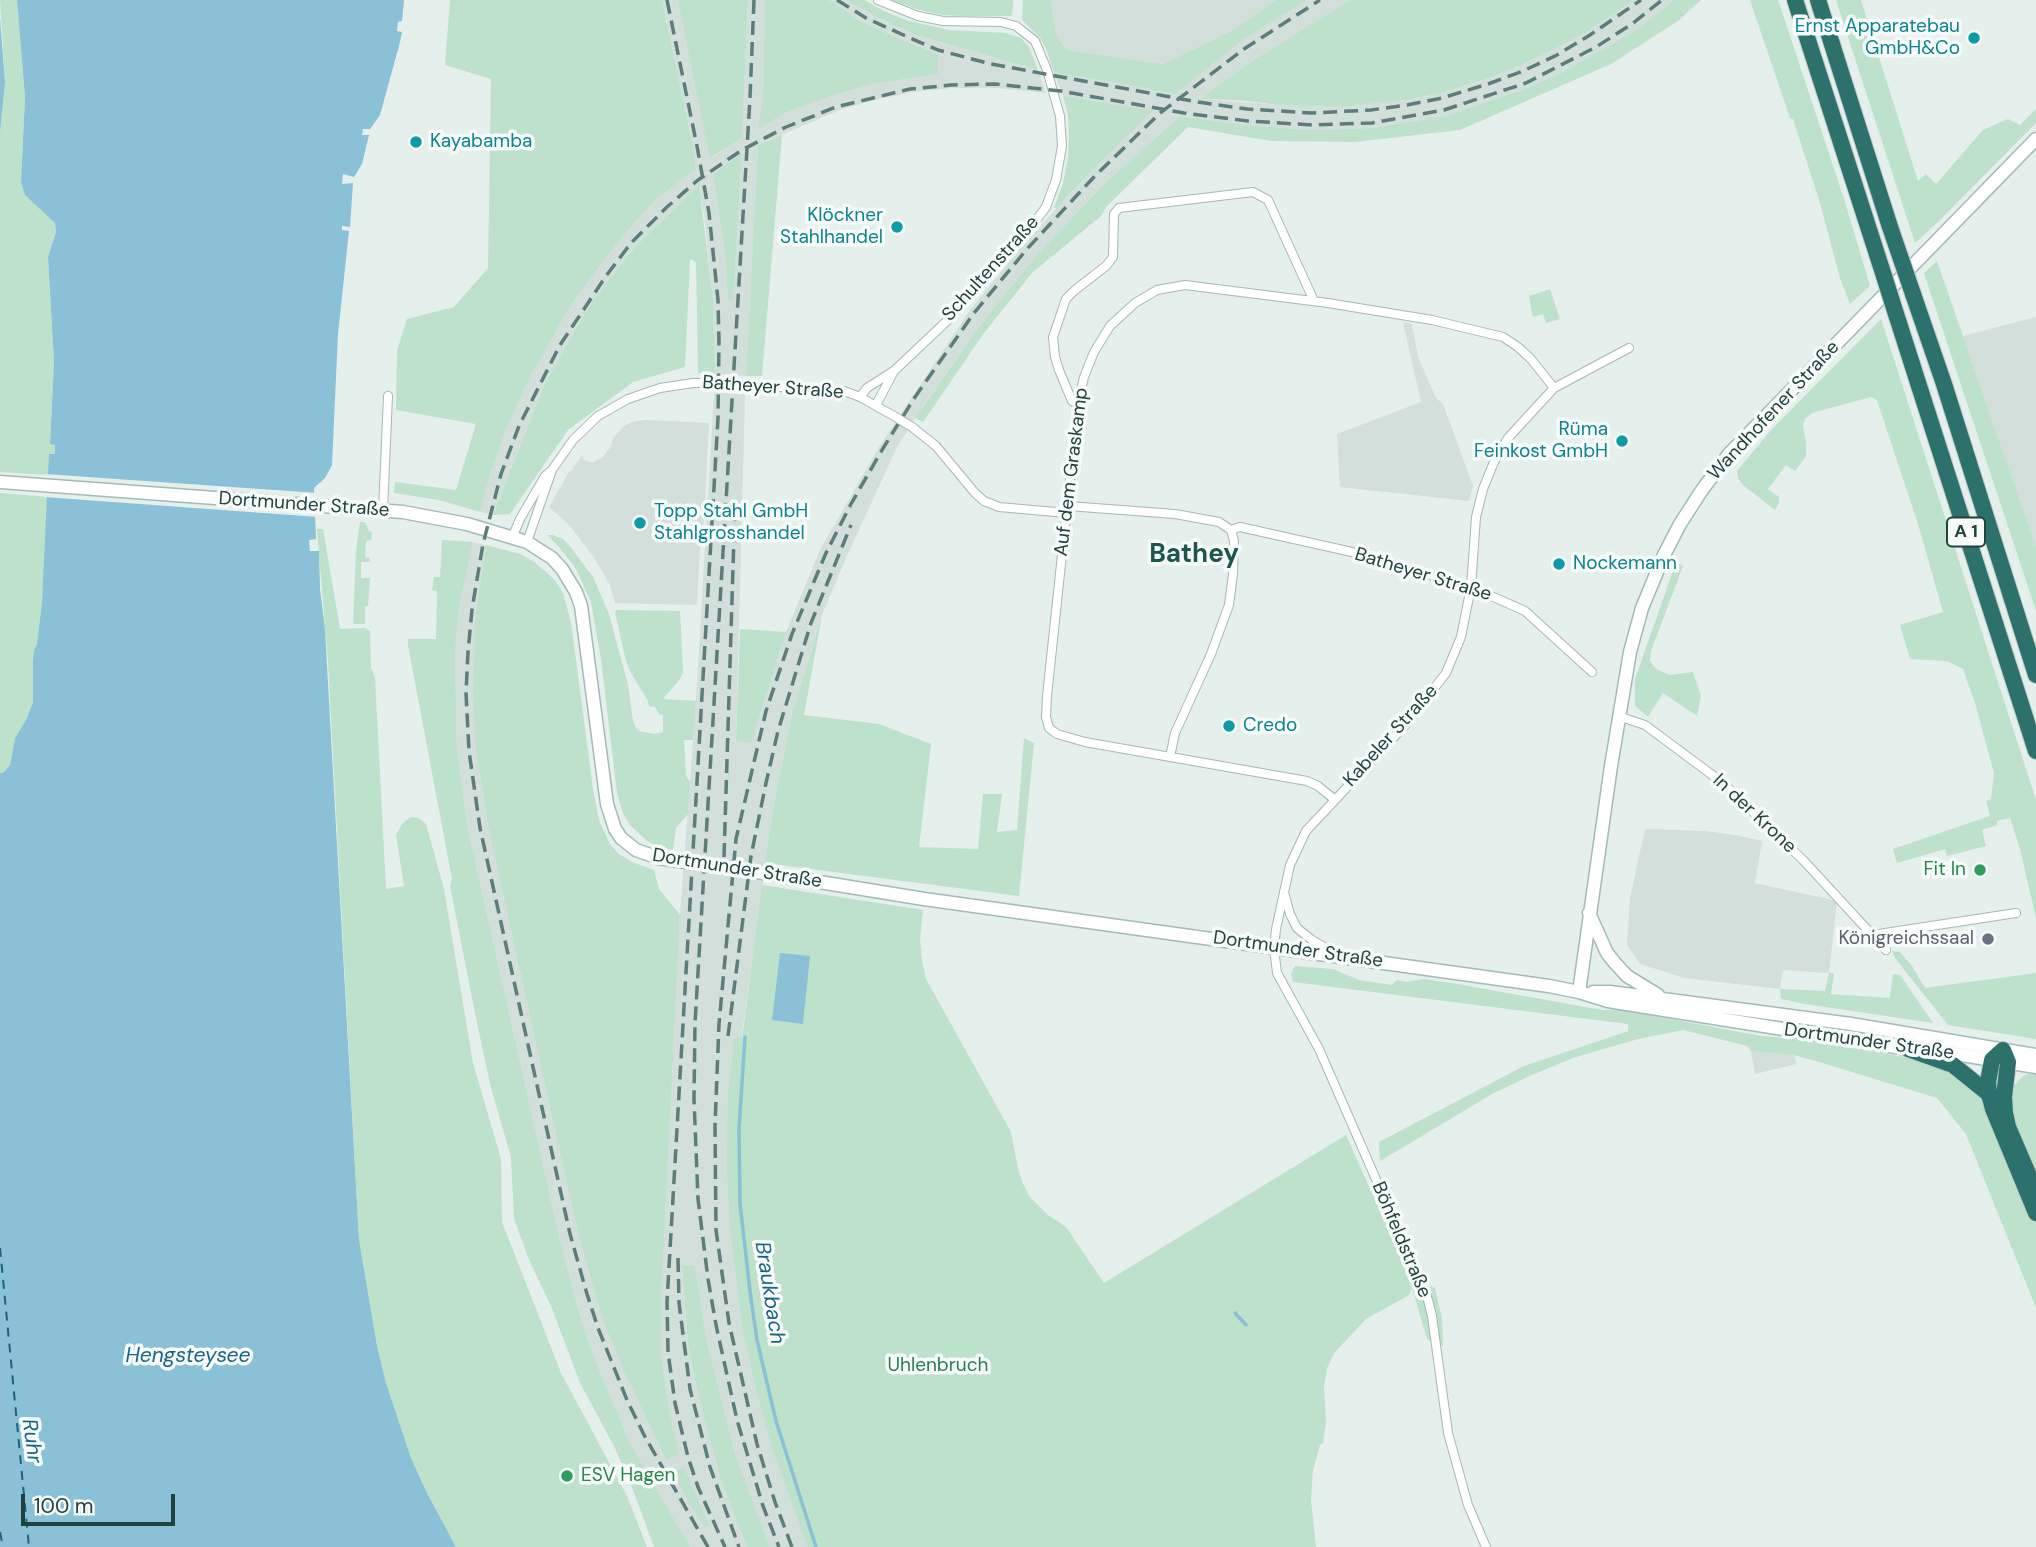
<!DOCTYPE html>
<html>
<head>
<meta charset="utf-8">
<style>
  body { margin:0 }
  #map { position:relative; width:2036px; height:1547px; overflow:hidden; background:#e5efec; font-family:"DM Sans",sans-serif }
  canvas { display:block }
  .scale { position:absolute; left:21px; top:1494px; width:154px; height:32px; box-sizing:border-box; border:4px solid #22423e; border-top:0; padding-left:9px; font-size:21px; line-height:24px; white-space:nowrap; color:#22423e; -webkit-text-stroke:5px #f6fbf9; paint-order:stroke }
</style>
</head>
<body>
<div id="map">
<canvas width="2036" height="1547"></canvas>
<div class="scale">100 m</div>
</div>
<script>
const g = document.querySelector('canvas').getContext('2d');
g.lineJoin = 'round';
function fill(path, color) { g.fillStyle = color; g.fill(path, 'evenodd'); }
const shape = rows => new Path2D(rows.map(r => 'M' + r).join(''));
function stroke(path, color, width, dash) { g.strokeStyle = color; g.lineWidth = width; g.lineCap = dash ? 'butt' : 'round'; g.setLineDash(dash || []); g.stroke(path); }
function write(font, color, halo, rows, align = 'center') {
  g.font = font + ' "DM Sans",sans-serif'; g.lineWidth = 7; g.setLineDash([]); g.textBaseline = 'middle'; g.strokeStyle = halo; g.fillStyle = color; for (const [text, x, y, turn = 0] of rows) {
    g.save(); g.translate(x, y); g.rotate((+turn || 0) * Math.PI / 180); g.textAlign = isNaN(turn) ? turn : align; if (halo) g.strokeText(text, 0, 0); g.fillText(text, 0, 0); g.restore();
  }
}
fill(shape([
  [662,0,678,0,711,158,742,138,748,0,765,0,763,98,759,128,785,113,831,96,873,84,938,74,938,54,907,42,862,22,829,0,846,0,870,14,916,35,1038,70,1046,93,996,88,951,88,913,92,879,99,842,109,758,145,746,376,715,374,713,300,704,214,698,185,636,246,609,279,586,311,545,383,493,515,480,512,491,472,507,427,530,377,572,303,622,237,656,199,696,169,693,146],
  [742,155,733,299,728,299,725,254,713,174],
  [1050,0,1276,0,1233,30,1163,64,1067,50,1057,37],
  [1307,0,1350,0,1252,61,1213,89,1203,99,1280,105,1342,107,1406,100,1441,93,1486,79,1521,65,1588,31,1634,0,1674,0,1636,30,1563,72,1527,88,1446,116,1372,128,1311,130,1246,125,1180,116,1104,184,1036,256,984,320,925,403,897,447,846,558,822,615,792,714,773,809,743,1026,737,1104,811,1547,769,1547,767,1544,735,1453,706,1338,695,1266,682,1267,688,1345,700,1404,721,1480,747,1547,690,1547,629,1441,602,1377,584,1330,559,1237,468,829,457,751,455,652,459,608,473,542,486,545,476,611,476,750,488,826,561,1158,578,1232,593,1287,604,1323,623,1369,666,1460,678,1453,668,1404,661,1353,661,1302,680,915,696,701,714,392,745,394,736,741,751,742,786,632,820,550,879,447,970,310,1022,246,1086,176,1152,112,1063,96,1054,73,1113,82,1240,42],
  [2036,317,2036,547,1963,336],
  [1403,322,1412,324,1418,357,1436,398,1443,404,1473,486,1469,501,1340,487,1337,434,1421,402],
  [645,420,709,423,704,523,701,526,697,605,615,603,610,585,593,556,570,526,549,507,569,472,572,470,582,455,584,460,592,463,603,457,611,446,613,438,624,426,632,422],
  [1645,829,1705,831,1736,835,1762,841,1755,883,1837,901,1829,973,1783,970,1780,989,1685,978,1640,964,1627,945,1630,898],
  [1751,1051,1794,1055,1796,1064,1755,1074]
]), '#d3dfdb');
fill(shape([
  [0,0,17,0,25,97,21,182,55,223,56,232,48,257,54,362,50,443,55,444,55,455,49,475,0,472,0,133,5,82],
  [450,0,662,0,693,146,696,169,656,199,622,237,572,303,530,377,507,427,491,472,480,512,439,500,394,493,395,482,456,490,476,424,396,410,397,351,407,319,454,307,488,268,491,79,445,65],
  [678,0,748,0,742,138,710,158],
  [765,0,829,0,862,22,907,42,938,54,938,74,873,84,831,96,785,113,758,129,763,98],
  [846,0,864,0,884,11,909,21,949,30,1006,33,1021,38,1029,47,1038,70,916,35,870,14],
  [891,0,1013,0,1013,4,1012,16,961,16,943,15,920,10],
  [1023,0,1050,0,1057,37,1067,50,1163,64,1233,30,1276,0,1307,0,1240,42,1175,94,1113,82,1054,73,1047,51,1040,38,1022,20],
  [1350,0,1634,0,1588,31,1554,49,1521,65,1486,79,1441,93,1406,100,1342,107,1280,105,1237,100,1202,99,1213,89,1252,61],
  [1674,0,1701,0,1678,21,1611,64,1460,130,1355,142,1271,141,1188,127,1107,206,1101,216,1032,273,984,333,923,422,915,418,984,320,1036,256,1104,184,1180,116,1246,125,1311,130,1372,128,1446,116,1527,88,1563,72,1636,30],
  [1750,0,1778,0,1845,202,1870,286,1850,304,1840,278,1820,203,1793,119,1790,118],
  [1836,0,1861,0,1918,181,1926,174,1936,184,1983,130,2008,119,2020,125,2036,109,2036,123,1938,222,1915,243],
  [1063,96,1153,111,1086,176,1056,209,1054,207,1063,184,1068,157,1069,136,1068,114],
  [782,135,762,376,746,376,758,145],
  [742,154,733,300,728,299,725,254,713,174],
  [699,184,713,300,715,374,698,373,696,262,690,259,685,367,633,382,568,430,510,514,493,515,545,383,586,311,609,279,636,246],
  [1937,261,2036,547,2036,611,1924,273],
  [1550,289,1560,319,1546,323,1543,314,1533,317,1529,296],
  [1881,319,2036,800,2036,918,2020,849,2010,818,1997,821,1997,825,1982,830,1986,846,1947,856,1945,849,1897,863,1893,849,1990,816,1986,801,1991,799,1994,773,1975,703,1963,669,1947,661,1910,659,1900,625,1943,612,1918,524,1877,400,1871,397,1812,413,1805,419,1803,425,1806,442,1806,456,1795,471,1786,465,1768,489,1779,497,1779,503,1775,510,1743,485,1738,478,1737,471,1771,430],
  [0,493,48,497,42,602,37,644,34,650,33,660,33,702,26,720,15,738,10,765,3,773,0,773],
  [360,522,365,522,369,531,372,532,371,540,366,541,365,557,370,558,370,562,361,562,361,578,370,578,368,606,365,606,365,624,353,624,356,551],
  [317,529,323,529,340,629,365,628,370,631,371,668,375,677,386,889,404,886,396,835,402,824,411,817,419,818,426,824,444,889,473,1063,501,1159,502,1222,561,1373,627,1496,647,1547,456,1547,426,1491,411,1458,386,1383,377,1346,359,1240,328,662],
  [547,535,553,535,563,539,569,545,593,577,609,614,628,685,633,721,636,728,639,731,654,734,663,732,663,715,659,714,655,707,649,706,648,701,631,673,626,661,615,612,617,610,680,611,683,672,680,679,663,699,696,701,693,740,684,740,686,776,690,781,688,814,676,828,673,850,656,846,646,840,630,825,623,814,617,793,601,659,591,602,576,569,559,547],
  [442,540,473,542,459,608,455,652,457,751,468,829,559,1237,584,1330,602,1377,629,1441,690,1547,654,1547,633,1490,614,1446,580,1383,551,1306,530,1262,514,1219,511,1157,490,1084,475,1013,450,886,452,879,408,645,408,639,436,639,437,591,432,590,434,577,440,577],
  [486,545,520,554,533,561,555,580,563,593,571,622,593,789,599,820,610,844,619,854,632,862,654,870,659,889,680,915,661,1302,661,1353,668,1404,679,1454,666,1460,623,1369,604,1323,593,1287,578,1232,561,1158,488,826,476,750,473,693,476,611],
  [1676,562,1683,566,1651,651,1650,661,1656,669,1670,675,1693,672,1701,696,1697,716,1663,693,1648,717,1635,706,1635,679],
  [822,615,804,715,879,724,931,744,919,847,978,849,983,794,1002,794,997,832,1017,830,1024,738,1034,743,1019,896,765,863,773,809,792,714],
  [740,629,786,632,751,743,736,741],
  [762,885,923,910,920,938,922,961,926,979,1011,1132,1018,1169,1023,1184,1030,1197,1048,1215,1066,1227,1104,1283,1346,1135,1411,1280,1435,1288,1442,1318,1443,1346,1427,1339,1412,1288,1409,1295,1366,1319,1335,1352,1327,1368,1324,1387,1326,1422,1323,1443,1320,1445,1313,1470,1311,1500,1316,1547,808,1547,773,1451,755,1385,743,1331,730,1229,727,1168,728,1095,734,1039,742,1039],
  [1892,951,1900,952,1912,966,1925,988,2036,973,2036,1039,1948,1025,1895,958],
  [1295,966,1333,969,1359,980,1392,985,1397,980,1406,982,1423,979,1452,983,1602,1010,1623,1010,1761,1036,1800,1039,1835,1045,1915,1059,1951,1069,1983,1099,2007,1151,2036,1222,2036,1308,1966,1134,1937,1098,1816,1061,1794,1055,1751,1051,1747,1046,1683,1030,1638,1039,1573,1058,1534,1074,1492,1094,1380,1161,1379,1142,1524,1066,1628,1031,1628,1024,1293,982,1291,974],
  [1829,973,1834,973,1831,994,1890,998,1893,974,1900,975,1933,1023,1805,1004,1781,999,1780,989,1825,991],
  [2036,1072,2036,1175,2014,1121,2010,1098,2014,1086,2020,1079,2025,1075],
  [682,1266,695,1266,706,1338,735,1453,769,1547,747,1547,721,1480,700,1404,688,1345],
  [684,1467,709,1525,705,1527,692,1508,672,1472]
]), '#bde1cb');
fill(shape([
  [17,0,404,0,402,21,398,22,397,31,402,32,400,42,380,115,370,129,363,129,362,135,369,135,362,164,354,177,343,174,342,184,353,183,350,227,342,226,342,230,349,231,338,334,332,465,325,478,314,488,316,539,309,540,310,551,319,551,320,589,325,629,359,1240,377,1346,386,1383,411,1458,426,1491,456,1547,0,1547,0,773,3,773,10,765,15,738,26,720,33,702,33,660,34,650,37,644,42,602,49,454,55,454,55,445,50,444,54,362,48,257,56,232,55,223,25,195,21,182,25,97],
  [0,18,5,82,0,133],
  [780,953,810,956,803,1024,772,1020]
]), '#8ac1d6');
fill(shape([
  [45,474,318,493,318,517,44,497]
]), '#e5efec');
stroke(shape([
  [745,1037,739,1129,740,1204,751,1299,757,1340,776,1421,816,1547],
  [1235,1313,1246,1325]
]), '#8ac1d6', 3.5);
stroke(shape([
  [0,1248,29,1547],
  [0,1532,3,1547]
]), '#186483', 2, [9, 7]);
const street = shape([
  [745,385,844,391,860,397,894,416],
  [860,397,867,388,895,370,949,319,1037,219,1046,207,1056,180,1062,146,1060,116,1047,70,1035,41,1025,33,1016,26,1001,22,943,21,918,16,878,0],
  [1078,404,1072,401,1059,370,1055,357,1053,337,1066,299,1075,290,1106,266,1113,257,1114,214,1119,208,1253,192,1268,200,1314,301],
  [876,405,893,373],
  [912,427,936,446,975,493,984,501,999,507,1067,513],
  [1068,506,1175,514,1219,522,1231,530,1240,527,1352,552,1471,587,1525,611,1592,672],
  [383,510,388,396],
  [513,536,520,519,545,476,552,470,573,440,598,416,628,399,660,388,693,383,714,383],
  [527,542,552,470],
  [1618,716,1645,725,1723,783,1804,861,1886,950],
  [1170,757,1175,733,1211,654,1229,605,1233,574,1234,541,1231,530],
  [1334,799,1318,786,1307,781,1085,742,1057,734,1049,728,1046,717,1047,696,1078,404,1084,377,1094,352,1110,326,1135,303,1157,290,1185,285,1328,303,1432,320,1503,337,1518,347,1531,359,1554,388],
  [1284,892,1290,914,1297,928,1312,940,1336,954],
  [1872,935,2016,913],
  [1486,1547,1468,1505,1448,1433,1432,1316,1428,1300,1417,1273,1319,1049,1277,973,1274,948,1276,929,1290,865,1306,831,1408,722,1446,673,1461,637,1471,587,1476,517,1483,489,1494,462,1508,438,1554,388,1629,348]
]);
const secondary = shape([
  [0,482,403,512,467,524,527,542,552,558,562,569,576,592,581,606,607,804,615,829,621,838,636,850,659,858,671,860],
  [764,873,924,899,1549,986,1579,992,1608,1001,1908,1049,1931,1050,2036,1067],
  [1589,913,1607,953,1615,963,1627,976,1658,995],
  [1579,992,1611,766,1630,652,1642,608,1664,555,1680,524,1702,490,1729,454,2036,139],
  [1593,992,1610,992,1851,1024,2036,1055]
]);
const highway = shape([
  [1795,0,1884,276],
  [1818,0,1890,227],
  [1913,294,1944,384,2036,675],
  [1896,314,2036,751],
  [1908,1049,1953,1065,1989,1094],
  [2036,1192,2008,1127,2005,1113,2004,1097,2008,1062,2003,1050,1992,1060,1988,1082,1989,1094,1993,1109,2036,1213]
]);
stroke(street, '#a7b8b4', 10);
stroke(secondary, '#a2bbb6', 15);
stroke(highway, '#c1cac9', 18);
stroke(street, '#fff', 8);
stroke(secondary, '#fff', 12);
stroke(highway, '#2c716b', 16);
stroke(shape([
  [667,0,697,146,709,213,718,300,719,342,718,418,667,1302,668,1352,675,1403,688,1457,698,1487,725,1547],
  [754,0,750,98,695,1023,694,1099,698,1199,708,1279,716,1325,737,1420,763,1506,779,1547],
  [837,0,866,18,910,38,938,50,991,64,1198,102,1247,109,1312,113,1371,110,1407,105,1442,98,1488,84,1523,71,1557,55,1590,35,1641,0],
  [724,857,735,503],
  [728,1036,751,856,766,783,778,731,811,623,851,525],
  [678,1258,679,1303,690,1389,710,1467,739,1547],
  [708,1547,644,1435,627,1400,598,1328,587,1294,570,1234,480,828,469,751,466,693,468,652,472,609,483,544,501,474,519,426,560,345,606,276,631,243,667,207,698,180,742,150,786,127,836,107,910,89,951,85,995,84,1061,91,1184,113,1248,121,1312,125,1372,123,1444,110,1526,83,1596,47,1632,24,1662,0],
  [792,1547,775,1502,757,1444,729,1323,716,1230,715,1126,719,1024,736,839,766,711,792,634,826,553,851,504,882,450,915,397,974,313,1027,249,1094,177,1159,114,1244,49,1320,0]
]), '#5d7d79', 3.5, [14, 7]);
const streetBridge = shape([
  [714,383,745,385],
  [894,416,912,427]
]);
const secondaryBridge = shape([
  [671,860,764,873]
]);
const highwayBridge = shape([
  [1890,227,1913,294],
  [1884,276,1896,314]
]);
stroke(streetBridge, '#a7b8b4', 10, []);
stroke(secondaryBridge, '#a2bbb6', 15, []);
stroke(highwayBridge, '#c1cac9', 18, []);
stroke(streetBridge, '#fff', 8);
stroke(secondaryBridge, '#fff', 12);
stroke(highwayBridge, '#2c716b', 16);
for (const [x, y, r, color] of [
  [1974,38,7,"#0f9aa8"],
  [416,142,7,"#0f9aa8"],
  [897,227,7,"#0f9aa8"],
  [1622,441,7,"#0f9aa8"],
  [640,523,7,"#0f9aa8"],
  [1559,564,7,"#0f9aa8"],
  [1229,726,7,"#0f9aa8"],
  [1980,870,7,"#2e9e5b"],
  [1988,939,7,"#6b7280"],
  [567,1476,7,"#2e9e5b"]
]) { const dot = new Path2D(); dot.arc(x, y, r, 0, 2 * Math.PI); g.fillStyle = color; g.fill(dot); stroke(dot, '#f6fbf9', 2.5); }
for (const [x, y, w] of [
  [1966,532,38]
]) { const box = new Path2D(); box.roundRect(x - w / 2, y - 14.5, w, 29, 5); g.fillStyle = '#f6fbf9'; g.fill(box); stroke(box, '#22423e', 2); }
write('bold 18px', '#22423e', null, [
  ["A 1",1966,532]
]);
write('19px', '#0d838f', '#f6fbf9', [
  ["Ernst Apparatebau",1960,27,"right"],
  ["GmbH&Co",1960,49,"right"],
  ["Kayabamba",430,142],
  ["Klöckner",883,216,"right"],
  ["Stahlhandel",883,238,"right"],
  ["Rüma",1608,430,"right"],
  ["Feinkost GmbH",1608,452,"right"],
  ["Topp Stahl GmbH",654,512],
  ["Stahlgrosshandel",654,534],
  ["Nockemann",1573,564],
  ["Credo",1243,726]
], 'left');
write('19px', '#22423e', '#f6fbf9', [
  ["Schultenstraße",991,269,-48],
  ["Batheyer Straße",773,388,4],
  ["Wandhofener Straße",1774,411,-47],
  ["Auf dem Graskamp",1072,472,-83],
  ["Dortmunder Straße",304,505,4],
  ["Batheyer Straße",1423,575,17],
  ["Kabeler Straße",1391,736,-48],
  ["In der Krone",1754,814,43],
  ["Dortmunder Straße",737,869,9],
  ["Dortmunder Straße",1298,950,8],
  ["Dortmunder Straße",1869,1042,8],
  ["Böhfeldstraße",1401,1240,67]
]);
write('19px', '#27864d', '#f6fbf9', [
  ["Fit In",1966,870],
  ["ESV Hagen",581,1476,"left"]
], 'right');
write('19px', '#5b616d', '#f6fbf9', [
  ["Königreichssaal",1974,939]
], 'right');
write('19px', '#2a7c54', '#f6fbf9', [
  ["Uhlenbruch",938,1366]
]);
write('italic 21px', '#186483', '#f6fbf9', [
  ["Braukbach",769,1293,81],
  ["Hengsteysee",188,1356],
  ["Ruhr",31,1441,82]
]);
write('bold 26px', '#1d564f', '#f6fbf9', [
  ["Bathey",1194,555]
]);
</script>
</body>
</html>
